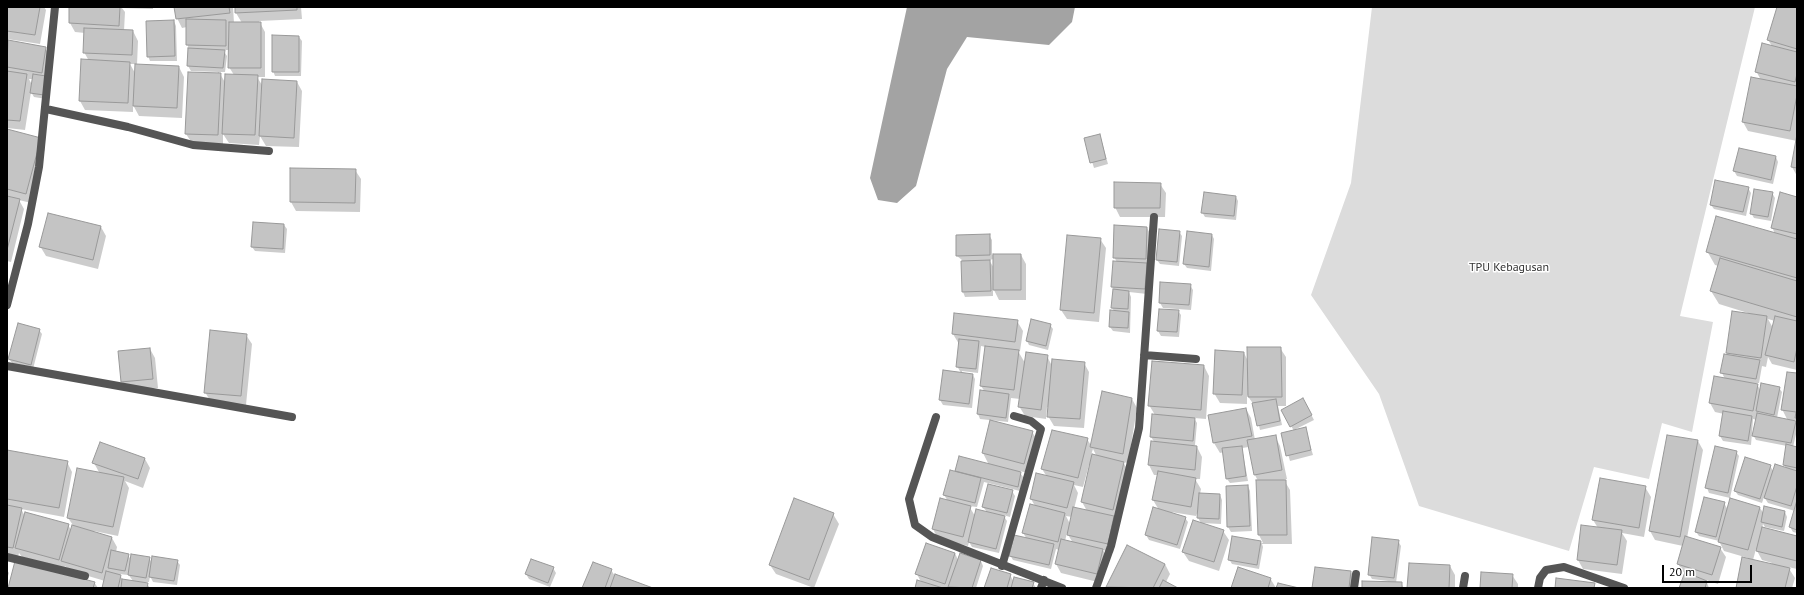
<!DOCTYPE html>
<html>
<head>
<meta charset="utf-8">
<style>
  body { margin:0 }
  #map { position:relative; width:1804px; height:595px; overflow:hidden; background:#fff; font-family:"PT Sans",sans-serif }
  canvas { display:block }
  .frame { position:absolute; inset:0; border:8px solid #000; pointer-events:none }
  .scale { position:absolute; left:1662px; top:565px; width:90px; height:18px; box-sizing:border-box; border:2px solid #000; border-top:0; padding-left:5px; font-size:12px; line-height:14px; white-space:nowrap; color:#000; -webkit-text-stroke:3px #fff; paint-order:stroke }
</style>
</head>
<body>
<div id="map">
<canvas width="1804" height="595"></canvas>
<div class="frame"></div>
<div class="scale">20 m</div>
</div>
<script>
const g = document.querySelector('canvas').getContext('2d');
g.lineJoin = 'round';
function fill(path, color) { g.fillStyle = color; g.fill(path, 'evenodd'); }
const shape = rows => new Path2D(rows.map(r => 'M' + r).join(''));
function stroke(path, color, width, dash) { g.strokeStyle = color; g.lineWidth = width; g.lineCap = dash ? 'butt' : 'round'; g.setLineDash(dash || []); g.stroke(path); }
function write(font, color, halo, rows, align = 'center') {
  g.font = font + ' "PT Sans",sans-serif'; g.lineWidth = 3; g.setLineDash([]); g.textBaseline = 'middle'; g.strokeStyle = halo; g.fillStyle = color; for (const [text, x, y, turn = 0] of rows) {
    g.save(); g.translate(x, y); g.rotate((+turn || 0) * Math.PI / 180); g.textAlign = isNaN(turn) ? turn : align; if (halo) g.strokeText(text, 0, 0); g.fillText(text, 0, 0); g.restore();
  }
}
fill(shape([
  [1372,7,1755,7,1680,316,1713,322,1692,432,1662,423,1649,479,1594,467,1569,551,1419,506,1379,394,1311,295,1351,183]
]), '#dcdcdc');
fill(shape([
  [907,7,1075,7,1072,22,1049,45,967,37,947,69,916,186,897,203,878,200,870,178]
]), '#a3a3a3');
fill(shape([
  [7,7,44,7,46,10,40,44,7,39],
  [70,7,153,7,153,9,122,8,125,12,124,31,133,31,138,41,137,65,179,67,184,77,182,118,139,116,133,105,133,112,85,110,80,101,89,61,84,52,85,33,75,32,70,23],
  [130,64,136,64,135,73],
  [175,7,233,7,234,23,242,23,236,13,236,7,301,7,302,19,259,21,265,32,265,77,257,77,262,85,297,82,302,91,299,147,266,146,260,136,259,145,229,143,223,134,223,145,192,143,186,134,218,72,191,71,188,66,189,49,187,44,187,27,182,28,177,18],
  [223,50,229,50,229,67,234,75,226,84,219,72,225,72,227,56],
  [1778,7,1797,7,1797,176,1792,167,1797,141,1748,131,1743,122,1761,80,1756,71,1772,46,1768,40],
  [174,21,176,26,177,61,150,61,148,56],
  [299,37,302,41,301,76,275,76,273,71],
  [9,41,45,48,51,57,46,99,34,97,31,92,25,130,7,128,7,53],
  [29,79,33,79,32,85],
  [7,130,40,139,45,148,31,203,19,200,24,209,11,262,7,261],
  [1100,135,1108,164,1094,168,1085,139],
  [1776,157,1778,162,1773,184,1737,176,1734,171],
  [355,170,361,179,360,212,296,211,291,202],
  [1160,184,1166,193,1165,217,1120,217,1115,207],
  [1748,188,1751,193,1746,216,1714,209,1711,205],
  [1772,193,1775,198,1771,221,1754,218,1751,213],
  [1236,197,1238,201,1236,220,1205,217,1202,212],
  [1797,198,1797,370,1772,364,1768,357,1766,367,1762,366,1759,383,1756,383,1761,391,1779,388,1782,392,1777,418,1788,421,1782,409,1797,374,1797,420,1794,420,1797,425,1797,430,1793,447,1797,448,1797,533,1793,532,1790,527,1795,511,1768,503,1764,497,1762,503,1738,495,1735,491,1770,466,1774,472,1786,469,1784,465,1787,446,1756,440,1752,433,1751,445,1723,441,1720,436,1724,414,1715,412,1710,403,1725,379,1722,373,1728,356,1727,353,1748,313,1719,304,1711,291,1719,266,1715,265,1707,251,1775,234,1772,227],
  [1768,319,1775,321,1773,328],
  [1753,419,1757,420,1754,433,1752,433],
  [49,214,101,227,106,236,98,269,46,256,40,246],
  [284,225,287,229,285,253,255,251,252,247],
  [1147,228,1152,237,1147,294,1129,292,1131,297,1130,333,1113,331,1110,327,1115,312,1112,308,1114,289,1112,287,1117,262,1114,257],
  [1179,232,1182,236,1179,266,1160,264,1157,260],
  [989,235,992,240,992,255,1021,255,1026,264,1026,300,999,300,993,288,993,296,965,297,963,292,962,260,957,256],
  [994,259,994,268,989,260],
  [1212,235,1214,239,1211,271,1187,268,1184,264],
  [1100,239,1106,248,1099,322,1067,319,1061,310],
  [1161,283,1190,285,1193,290,1191,310,1163,308,1160,303],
  [1160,310,1178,311,1181,315,1179,337,1161,336,1158,331],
  [1017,321,1023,331,1020,351,1018,351,1025,363,1047,356,1052,366,1084,363,1089,372,1084,428,1054,426,1048,416,1049,407,1047,407,1046,419,1025,416,1019,406,1020,399,1011,398,1008,422,980,419,978,414,985,392,981,386,986,347,981,346,978,373,962,371,962,373,973,375,975,379,972,408,943,405,940,400,961,373,957,366,959,344,953,334],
  [1050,325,1053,329,1048,350,1029,345,1027,341],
  [39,330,42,334,33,369,12,363,9,359],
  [246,335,252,344,246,405,211,402,205,392],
  [1280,348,1286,357,1286,406,1278,406,1282,425,1260,430,1254,405,1247,395,1247,404,1220,403,1214,393,1244,353,1248,361],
  [150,349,155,358,158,388,127,391,122,382],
  [1204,366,1209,376,1206,419,1194,418,1197,423,1195,445,1190,445,1190,447,1197,447,1202,457,1200,479,1195,479,1201,489,1200,494,1220,495,1222,500,1221,524,1201,523,1198,518,1198,511,1196,516,1171,512,1185,518,1188,522,1180,549,1149,540,1146,535,1159,510,1153,500,1158,475,1154,475,1149,465,1152,443,1155,443,1151,437,1153,415,1155,415,1149,405],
  [1132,399,1137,408,1128,463,1123,462,1129,472,1113,553,1103,550,1108,559,1102,583,1061,573,1056,564,1059,550,1056,549,1051,569,1013,560,1010,555,1027,539,1023,533,1035,506,1031,499,1047,477,1042,469,1087,439,1092,447],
  [1093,449,1097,457,1091,455],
  [1089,465,1090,465,1082,502,1087,511,1074,509,1078,493,1074,485,1083,487],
  [1066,516,1072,517,1070,524],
  [1067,533,1073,543,1065,541],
  [1303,399,1314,420,1294,430,1305,428,1313,455,1290,461,1282,434,1294,431,1282,410],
  [1246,409,1251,418,1255,440,1275,436,1280,446,1287,479,1284,480,1290,490,1292,544,1262,544,1263,547,1259,569,1232,564,1229,559,1233,537,1263,543,1259,535,1258,481,1255,475,1249,447,1242,448,1248,481,1230,483,1227,479,1224,452,1220,453,1214,443,1209,415],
  [991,421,1032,432,1038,441,1029,473,1019,471,1023,477,1020,491,984,482,977,507,969,506,975,516,987,512,983,507,1012,491,1015,496,1010,517,1003,515,1007,521,999,553,972,547,969,542,968,546,938,539,933,529,948,501,944,495,955,473,960,457,989,465,983,453],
  [1667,436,1698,441,1703,450,1687,538,1720,548,1726,557,1718,584,1706,580,1709,588,1680,588,1685,574,1678,564,1683,546,1655,540,1650,531],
  [7,451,67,462,72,472,64,517,21,509,25,516,68,525,71,530,73,525,68,518,100,474,94,463,145,459,150,468,143,488,125,481,129,488,118,536,94,531,94,533,112,538,117,547,116,552,128,555,131,560,149,558,152,563,177,561,180,565,177,585,153,582,150,576,149,582,146,582,150,588,103,588,105,581,68,570,65,566,64,569,22,557,19,553,18,557,7,555],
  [119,574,128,575,128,574,133,581,123,580],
  [1736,452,1739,456,1730,498,1709,493,1707,488],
  [1248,486,1250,491,1252,531,1231,532,1228,527],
  [1645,487,1651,497,1644,537,1622,533,1627,541,1622,574,1583,569,1578,560,1598,528,1593,520],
  [1724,503,1728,510,1760,508,1764,514,1785,512,1787,517,1784,531,1765,527,1763,524,1762,528,1797,537,1797,569,1788,567,1795,578,1792,588,1737,588,1748,558,1724,551,1719,541,1699,536,1696,532],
  [1756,549,1762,560,1772,563,1771,565,1753,560],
  [833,514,839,524,814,588,776,574,770,565],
  [1223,531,1229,540,1219,571,1189,561,1183,552],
  [1398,541,1401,546,1396,583,1401,583,1404,588,1363,588,1388,583,1388,581,1372,579,1369,574],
  [955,553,958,560,981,561,983,566,976,588,916,588,921,582,917,574],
  [1165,564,1170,574,1166,582,1177,588,1108,587],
  [1450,566,1455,575,1455,588,1408,588],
  [553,568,556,573,550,587,529,579,526,574],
  [7,570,9,573,7,579],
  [611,570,615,576,651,588,583,588],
  [1351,572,1356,581,1355,588,1313,588],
  [1010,575,1014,582,1033,583,1036,588,985,588],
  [1512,575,1518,584,1518,588,1481,588],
  [1270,578,1276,588,1232,588],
  [94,582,98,588,9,588]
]), '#0003');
const building = shape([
  [7,7,40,7,35,35,7,31,7,7],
  [69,7,120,7,119,26,69,23,69,7],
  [174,7,229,7,230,13,176,19,174,7],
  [235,7,297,7,297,10,235,13,235,7],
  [1777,7,1797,7,1797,49,1767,40,1777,7],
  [186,19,226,20,226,46,186,45,186,19],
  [174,20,175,56,147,57,146,21,174,20],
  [229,22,261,22,261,68,228,68,229,22],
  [84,28,133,30,132,55,83,53,84,28],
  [272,35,299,36,299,72,272,72,272,35],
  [8,40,46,47,42,73,7,67,8,40],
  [1762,43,1797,52,1797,74,1795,82,1755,72,1762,43],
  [188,48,225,50,223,68,187,66,188,48],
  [81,59,130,62,128,103,79,101,81,59],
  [135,64,179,66,177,108,133,106,135,64],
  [7,71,27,74,20,121,7,120,7,71],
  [188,72,221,73,218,135,185,134,188,72],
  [33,74,46,76,44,95,30,93,33,74],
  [225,74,258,75,255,135,222,134,225,74],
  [1751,77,1797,86,1797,95,1790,131,1742,122,1751,77],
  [262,79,297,81,294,138,259,136,262,79],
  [7,129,41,138,26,194,7,189,7,129],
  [1100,134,1106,159,1090,163,1084,138,1100,134],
  [1797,134,1797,168,1791,167,1797,134],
  [1739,148,1776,156,1771,180,1733,171,1739,148],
  [290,168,356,169,355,203,290,202,290,168],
  [1715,180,1749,187,1743,212,1710,205,1715,180],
  [1114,182,1161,183,1160,208,1114,208,1114,182],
  [1754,189,1773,192,1768,217,1750,214,1754,189],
  [1204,192,1236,196,1234,216,1201,213,1204,192],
  [1780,192,1797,197,1797,234,1771,228,1780,192],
  [7,196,20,199,7,250,7,196],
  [48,213,101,226,93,260,39,247,48,213],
  [1716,216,1797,239,1797,278,1706,252,1716,216],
  [253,222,284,224,283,249,251,247,253,222],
  [1114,225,1147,227,1146,259,1113,258,1114,225],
  [1159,229,1180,231,1177,262,1156,260,1159,229],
  [1187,231,1212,234,1209,267,1183,264,1187,231],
  [990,234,990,255,956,256,956,235,990,234],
  [1067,235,1101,238,1094,313,1060,310,1067,235],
  [993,254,1021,254,1021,290,993,290,993,254],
  [1720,258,1797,281,1797,317,1710,291,1720,258],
  [990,260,991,291,962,292,961,261,990,260],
  [1113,261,1147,263,1145,289,1111,287,1113,261],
  [1160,282,1191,284,1189,305,1159,303,1160,282],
  [1113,289,1129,291,1128,309,1111,308,1113,289],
  [1159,309,1179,310,1177,332,1157,331,1159,309],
  [1110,310,1129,312,1128,328,1109,327,1110,310],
  [1732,311,1767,316,1761,358,1726,353,1732,311],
  [954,313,1018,320,1015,342,952,334,954,313],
  [1775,316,1797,321,1797,348,1794,362,1765,355,1775,316],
  [1031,319,1051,324,1046,346,1026,341,1031,319],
  [18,323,40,329,31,365,8,359,18,323],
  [210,330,247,334,241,396,204,393,210,330],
  [959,339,979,341,976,369,956,367,959,339],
  [985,346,1019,350,1014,390,980,386,985,346],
  [1247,347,1281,347,1282,397,1248,397,1247,347],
  [150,348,153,379,121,382,118,351,150,348],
  [1215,350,1244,352,1242,395,1213,394,1215,350],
  [1026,352,1048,355,1041,410,1018,407,1026,352],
  [1724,354,1760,360,1756,379,1720,373,1724,354],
  [1052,359,1085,362,1080,419,1047,417,1052,359],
  [1152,361,1204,365,1201,410,1148,406,1152,361],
  [943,370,973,374,969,404,939,400,943,370],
  [1787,372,1797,373,1797,418,1795,418,1796,412,1781,410,1787,372],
  [1714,376,1758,384,1753,411,1709,403,1714,376],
  [1761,383,1780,387,1774,415,1756,411,1761,383],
  [980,390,1009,394,1006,418,977,414,980,390],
  [1102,391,1132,398,1123,454,1090,447,1102,391],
  [1303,398,1312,415,1290,427,1281,410,1303,398],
  [1276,399,1280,421,1257,426,1252,403,1276,399],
  [1246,408,1252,436,1213,443,1208,415,1246,408],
  [1723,411,1752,416,1748,441,1719,436,1723,411],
  [1757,413,1796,421,1791,443,1752,436,1757,413],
  [1152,414,1195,418,1193,441,1150,437,1152,414],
  [990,420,1033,431,1024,464,982,453,990,420],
  [1306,427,1311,450,1286,456,1281,433,1306,427],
  [1052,430,1088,438,1078,478,1041,469,1052,430],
  [1276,435,1282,470,1254,475,1247,440,1276,435],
  [1667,435,1698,440,1680,537,1649,531,1667,435],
  [1151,441,1197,446,1195,470,1148,465,1151,441],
  [100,442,145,458,138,479,92,463,100,442],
  [1786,444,1797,447,1797,468,1783,465,1786,444],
  [1242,446,1246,476,1226,479,1222,448,1242,446],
  [1715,446,1737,451,1728,493,1705,488,1715,446],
  [7,450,68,461,59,508,7,499,7,450],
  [1092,454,1124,462,1113,510,1081,502,1092,454],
  [959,456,1021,472,1018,487,955,471,959,456],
  [1745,457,1771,465,1760,499,1734,491,1745,457],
  [1775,464,1797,471,1797,486,1791,506,1764,498,1775,464],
  [77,468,124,477,113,527,67,518,77,468],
  [950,470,981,478,975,503,943,495,950,470],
  [1158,471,1196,478,1191,507,1152,500,1158,471],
  [1036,473,1074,482,1067,508,1030,499,1036,473],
  [1600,478,1646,486,1639,528,1592,520,1600,478],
  [1256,480,1286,480,1287,535,1258,535,1256,480],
  [988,484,1013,490,1007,513,982,507,988,484],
  [1248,485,1250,526,1227,527,1226,486,1248,485],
  [1199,493,1220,494,1219,519,1197,518,1199,493],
  [1704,497,1725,502,1716,537,1695,532,1704,497],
  [794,498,834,513,809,580,769,565,794,498],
  [940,498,971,506,963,537,932,529,940,498],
  [1730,498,1760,507,1748,550,1718,542,1730,498],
  [1797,500,1797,530,1789,527,1797,500],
  [1030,504,1065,513,1058,542,1022,533,1030,504],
  [7,505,22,508,13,548,7,547,7,505],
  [1764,506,1785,511,1782,527,1761,522,1764,506],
  [1073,507,1114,516,1108,544,1067,535,1073,507],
  [1153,507,1186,517,1177,545,1145,535,1153,507],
  [976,509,1005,516,996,549,968,542,976,509],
  [25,512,69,524,59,560,15,548,25,512],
  [1193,520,1224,530,1214,562,1182,552,1193,520],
  [72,525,112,537,102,573,61,561,72,525],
  [1581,525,1622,530,1617,565,1577,560,1581,525],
  [1762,527,1797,536,1797,561,1756,551,1762,527],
  [1014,535,1054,544,1049,565,1009,556,1014,535],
  [1232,536,1261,541,1257,565,1228,560,1232,536],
  [1685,536,1721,547,1712,575,1677,564,1685,536],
  [1372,537,1399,540,1394,578,1368,575,1372,537],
  [1061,539,1103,549,1097,574,1055,564,1061,539],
  [926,543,955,553,945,584,915,574,926,543],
  [1127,545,1165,564,1153,588,1106,587,1127,545],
  [111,550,129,554,125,571,108,568,111,550],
  [960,553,981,560,972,588,948,587,960,553],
  [131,554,150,557,146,578,128,575,131,554],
  [152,556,178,560,174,581,149,577,152,556],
  [1742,557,1790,568,1785,588,1736,588,1742,557],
  [531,559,554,567,548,583,525,574,531,559],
  [15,561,95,582,93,588,8,588,15,561],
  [593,562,612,569,605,588,582,588,593,562],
  [1409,563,1450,565,1449,588,1407,588,1409,563],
  [1238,567,1271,578,1268,588,1231,588,1238,567],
  [1315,567,1351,571,1349,588,1312,588,1315,567],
  [991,568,1011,574,1007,588,984,588,991,568],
  [106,571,121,575,118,588,102,588,106,571],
  [1481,572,1513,574,1512,588,1480,588,1481,572],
  [1685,572,1707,581,1705,588,1679,588,1685,572],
  [615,574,653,588,610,588,615,574],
  [1014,577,1034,582,1032,588,1011,588,1014,577],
  [1556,578,1595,583,1594,588,1555,588,1556,578],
  [122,579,148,583,147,588,121,588,122,579],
  [917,580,943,588,915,588,917,580],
  [1163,580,1178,588,1159,588,1163,580],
  [1362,581,1402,582,1402,588,1362,588,1362,581],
  [1278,583,1299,588,1276,588,1278,583]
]);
fill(building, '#c4c4c4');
stroke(building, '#999', 1);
stroke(shape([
  [46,109,128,127,193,145,269,151],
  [7,305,28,224,39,167,55,7],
  [1144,355,1196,359],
  [7,366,292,417],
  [936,417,909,499,915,525,932,537,1062,588],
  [7,557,85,576],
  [1002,566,1041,429,1031,421,1014,416],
  [1041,588,1044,580],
  [1096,588,1111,546,1139,428,1154,217],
  [1354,588,1356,574],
  [1463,588,1465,576],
  [1538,588,1540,578,1546,570,1564,567,1624,588]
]), '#555', 8);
write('12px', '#333', '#fff', [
  ["TPU Kebagusan",1509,268]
]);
</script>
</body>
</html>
